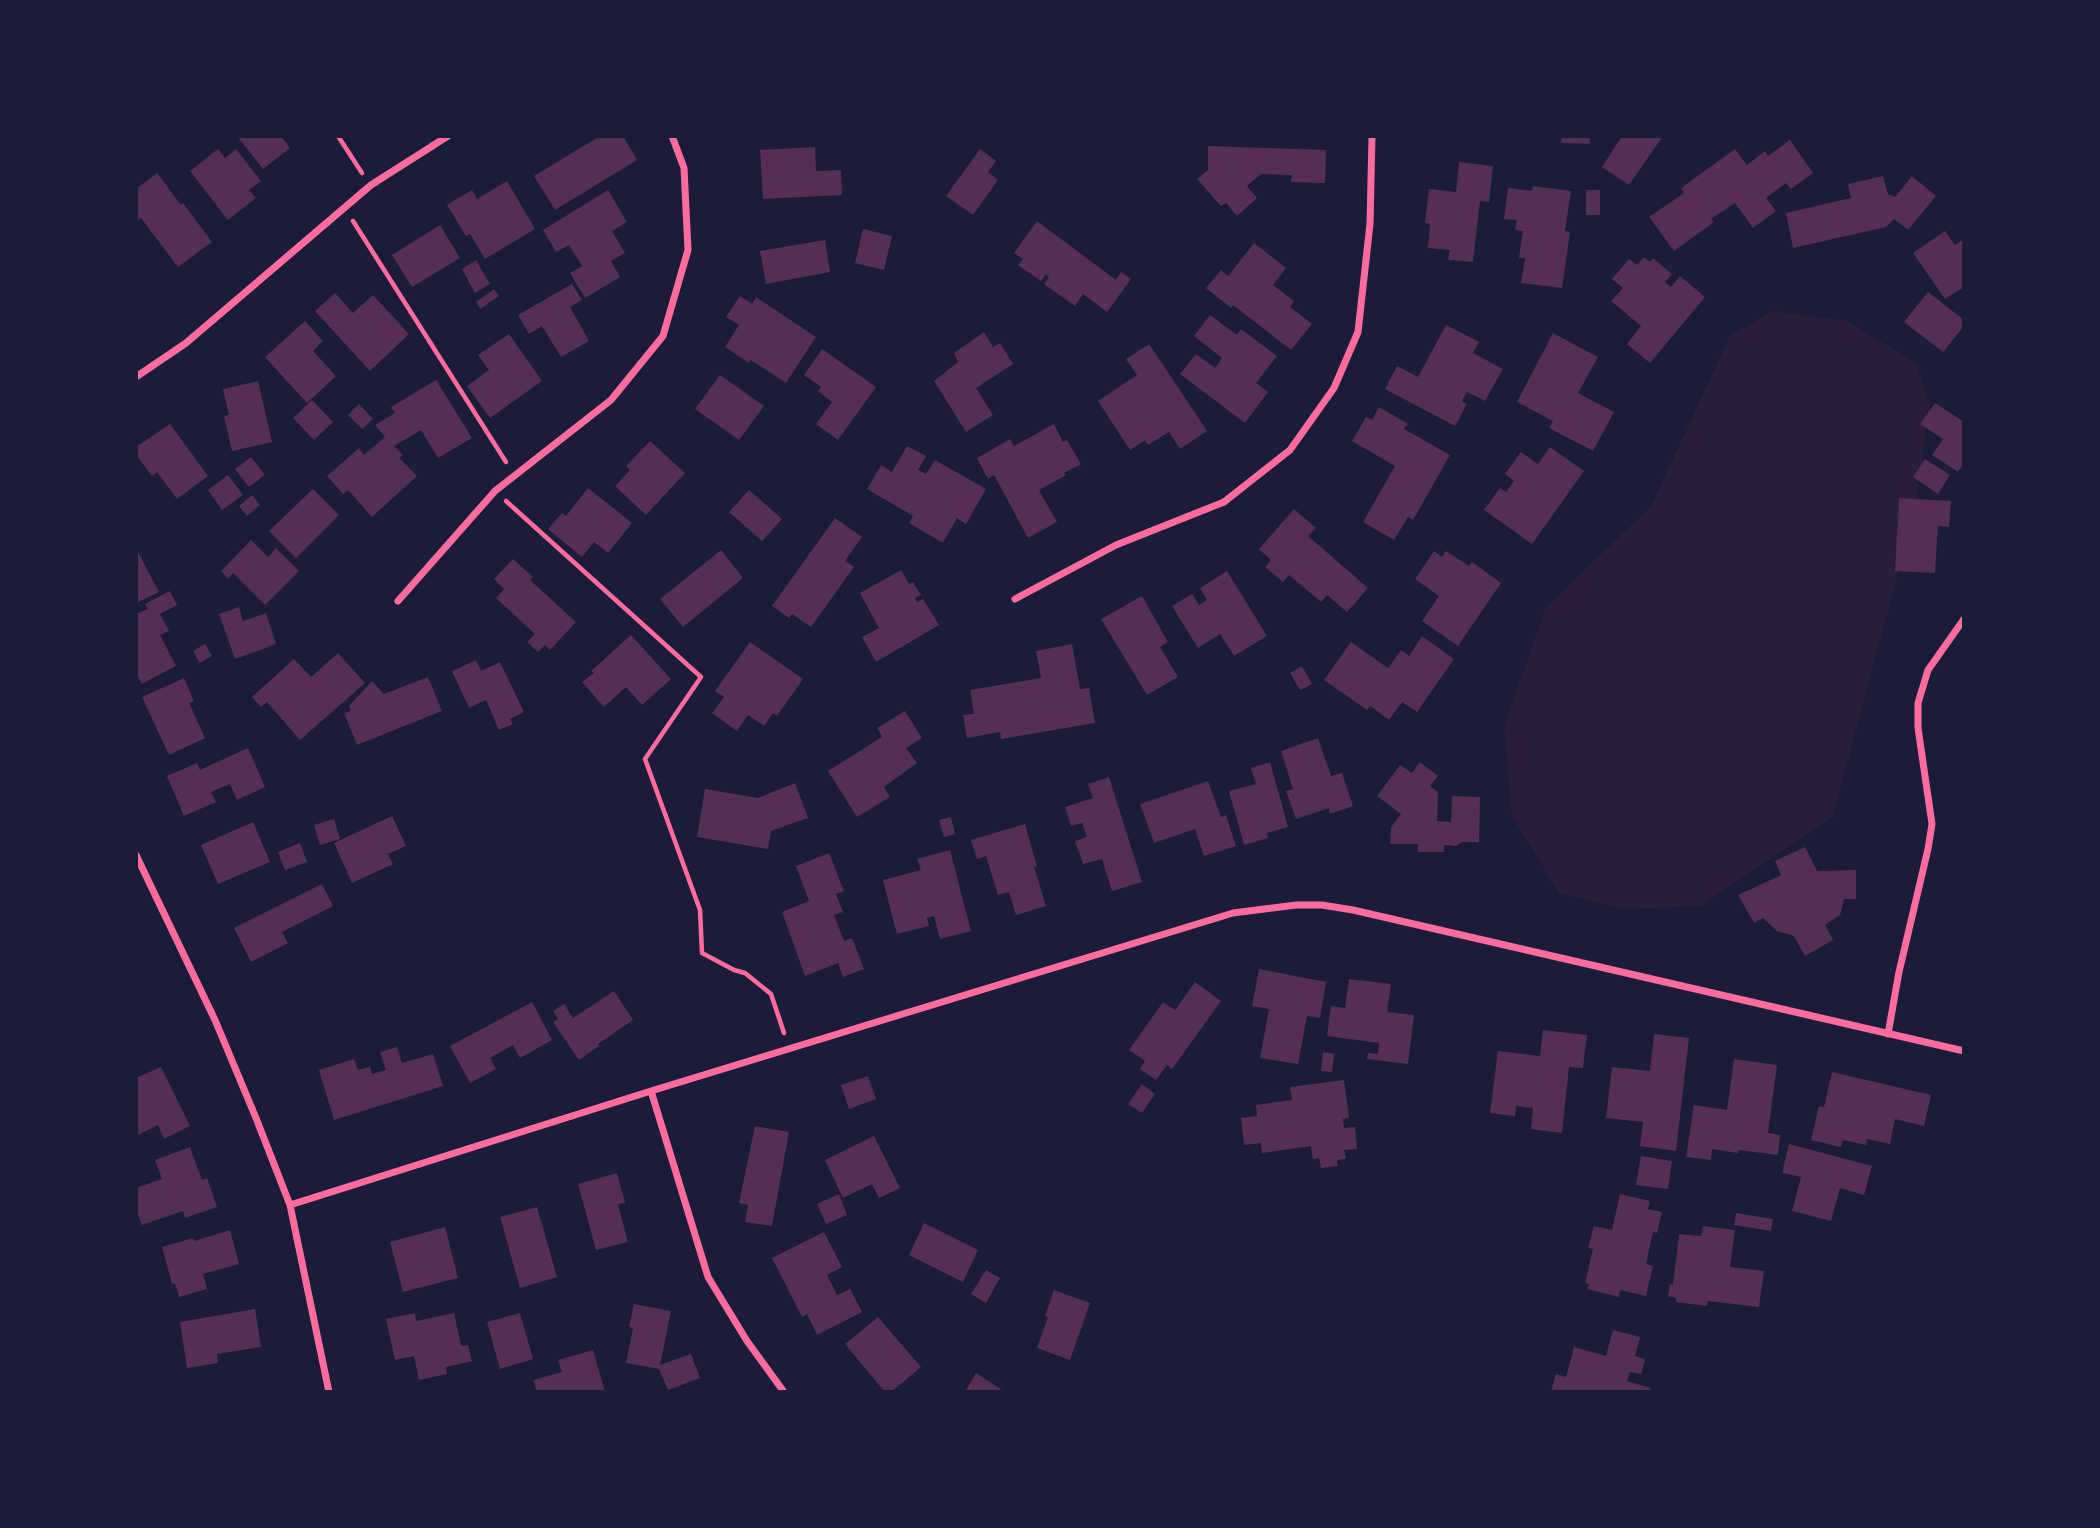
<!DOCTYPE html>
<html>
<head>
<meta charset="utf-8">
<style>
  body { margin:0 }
  #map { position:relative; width:2100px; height:1528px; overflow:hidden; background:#1b1b3a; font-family:"PT Sans",sans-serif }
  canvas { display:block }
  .frame { position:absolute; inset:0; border:138px solid #1b1b3a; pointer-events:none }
</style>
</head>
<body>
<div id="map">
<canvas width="2100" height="1528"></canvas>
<div class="frame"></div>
</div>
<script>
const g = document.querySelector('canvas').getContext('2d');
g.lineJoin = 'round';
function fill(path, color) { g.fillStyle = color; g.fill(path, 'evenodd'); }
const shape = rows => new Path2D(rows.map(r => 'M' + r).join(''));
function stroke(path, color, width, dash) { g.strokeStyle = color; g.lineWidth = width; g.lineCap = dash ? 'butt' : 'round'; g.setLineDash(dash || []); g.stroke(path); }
fill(shape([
  [1772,311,1848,321,1917,364,1930,405,1914,513,1833,816,1701,906,1627,909,1559,893,1512,816,1504,727,1546,607,1651,506,1730,336]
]), '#2a1e3b');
fill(shape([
  [237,136,281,136,290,148,263,169],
  [600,136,623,136,637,160,555,210,534,176],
  [1562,136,1590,136,1590,144,1561,143],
  [1622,136,1663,136,1629,185,1602,167],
  [1790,140,1813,173,1791,189,1786,183,1766,198,1776,211,1753,228,1735,203,1711,219,1714,222,1674,251,1649,217,1684,193,1681,188,1735,149,1747,165,1765,151,1768,156],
  [1208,146,1326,150,1325,183,1291,182,1292,175,1261,174,1247,186,1257,198,1237,216,1226,203,1221,206,1197,179,1208,170],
  [815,147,816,171,841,170,842,195,763,199,760,150],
  [218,149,225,158,236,149,261,181,249,190,256,198,228,220,190,171],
  [980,149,996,161,988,172,998,180,973,215,946,196],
  [1459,162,1493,166,1489,202,1480,201,1473,262,1448,260,1450,250,1428,248,1430,224,1425,223,1429,189,1456,192],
  [157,173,181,205,183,203,212,242,178,267,141,218,136,221,136,189],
  [1883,176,1888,194,1895,197,1912,176,1936,196,1908,230,1894,219,1886,227,1793,248,1786,213,1851,198,1848,184],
  [507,181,535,229,485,259,470,234,466,236,447,205,472,190,477,199],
  [1533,186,1571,191,1565,231,1570,232,1562,288,1521,283,1525,258,1519,258,1523,231,1515,230,1517,220,1504,219,1508,188,1532,191],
  [608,190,627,222,612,231,625,253,611,261,620,277,585,298,570,273,582,266,569,245,556,252,543,230],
  [1586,190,1600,190,1600,215,1586,215],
  [1037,221,1116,280,1121,272,1131,279,1107,312,1083,294,1075,306,1044,284,1049,277,1046,274,1041,281,1018,265,1023,259,1014,253],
  [440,225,460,258,412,287,392,255],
  [863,229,892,236,884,270,855,263],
  [1945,231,1955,245,1964,239,1964,287,1945,299,1913,253],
  [825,240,830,272,766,284,760,251],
  [1254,243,1286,268,1273,285,1294,301,1290,307,1312,324,1291,350,1233,305,1231,308,1206,288,1221,270,1228,276],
  [1644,257,1650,262,1653,258,1672,274,1665,282,1671,287,1680,276,1705,297,1650,363,1627,344,1641,326,1611,301,1623,288,1612,279,1629,259,1637,265],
  [476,260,490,284,475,293,462,269],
  [572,284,582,300,570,307,589,341,561,357,542,326,529,334,518,315],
  [494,289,499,296,480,309,476,302],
  [1928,292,1964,320,1964,326,1943,352,1904,322],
  [335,293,353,313,373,295,409,334,370,371,315,311],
  [740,296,752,304,756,297,816,337,786,383,751,360,749,363,725,347,739,325,726,317],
  [1210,315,1237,335,1241,329,1277,356,1256,383,1268,392,1245,423,1180,374,1196,354,1215,368,1222,358,1194,336],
  [305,321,323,341,313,351,336,376,307,403,265,357],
  [1446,325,1479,342,1473,353,1503,369,1485,401,1467,392,1462,401,1467,404,1455,426,1385,389,1397,366,1418,377],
  [984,332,993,347,1000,343,1013,364,976,388,993,415,966,432,934,381,958,362,954,353],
  [1553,333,1598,357,1578,393,1614,412,1593,451,1549,428,1553,421,1517,402],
  [509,334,542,381,490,418,467,386,489,370,478,355],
  [1149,344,1207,431,1180,449,1169,432,1148,445,1145,440,1130,450,1098,401,1137,375,1126,359],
  [822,349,876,387,838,440,816,424,832,402,818,391,821,387,804,375],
  [720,375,764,406,739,440,695,409],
  [436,380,472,438,438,458,421,430,394,446,403,455,399,458,417,476,372,517,348,490,343,494,327,476,359,448,364,455,385,437,375,425,395,413,391,407],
  [258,381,272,442,232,451,224,416,229,415,223,389],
  [312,400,333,422,314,440,293,418],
  [1935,403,1964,422,1964,464,1958,472,1932,455,1943,439,1920,424],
  [359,404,373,419,362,429,348,415],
  [1379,407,1408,424,1404,429,1450,455,1413,520,1408,517,1394,540,1363,522,1395,466,1352,441,1366,417,1372,420],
  [170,424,208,476,177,499,157,472,152,476,136,455,136,447],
  [1054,424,1063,442,1067,440,1081,464,1064,473,1066,475,1039,490,1057,522,1028,538,994,475,988,479,977,458,1010,439,1014,446],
  [650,441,685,473,646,515,615,486,630,470,626,466],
  [907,446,926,456,918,470,926,474,935,460,986,489,966,524,957,518,943,543,909,523,913,516,867,489,881,465,892,472],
  [1550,447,1584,471,1532,544,1484,510,1500,488,1506,492,1514,481,1505,474,1521,452,1538,464],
  [251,457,265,475,249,487,235,469],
  [1925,459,1950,475,1938,494,1913,477],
  [228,475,243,495,222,510,208,490],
  [588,488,632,523,608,553,594,542,582,557,548,529,562,513,566,516],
  [313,489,339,515,296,558,269,531],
  [749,490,782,519,762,541,729,512],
  [252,495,260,505,247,516,239,506],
  [1899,498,1951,501,1949,527,1938,526,1935,573,1895,571],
  [1294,509,1316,528,1308,536,1368,588,1347,612,1327,595,1321,602,1289,575,1283,582,1265,567,1271,560,1259,549],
  [835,518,862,537,845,561,854,567,811,627,792,614,789,618,772,606],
  [251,540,268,557,276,548,299,571,265,605,233,573,228,579,221,571],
  [136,548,159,592,136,603],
  [721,550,743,578,683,627,660,599],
  [1434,551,1442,557,1446,551,1469,566,1472,562,1501,583,1458,646,1422,621,1439,596,1415,579],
  [513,559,533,577,530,580,576,622,550,650,545,645,538,652,527,642,535,634,496,598,504,589,494,579],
  [901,570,909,584,913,582,921,595,915,598,917,602,923,599,939,625,876,662,862,637,879,628,860,593],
  [1227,571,1267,636,1234,656,1220,634,1198,648,1172,606,1192,594,1199,605,1207,600,1200,588],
  [170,591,177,605,160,614,169,631,160,635,176,666,142,684,136,674,136,614,148,609,145,604],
  [1142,596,1168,642,1160,647,1178,677,1147,695,1101,619],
  [239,607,243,621,266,613,276,644,235,659,219,614],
  [631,635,671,679,642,705,626,687,604,707,582,682,594,673,591,671],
  [1422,636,1454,659,1417,712,1402,702,1389,720,1370,706,1367,710,1324,680,1351,642,1388,668,1401,650,1409,656],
  [750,642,803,679,777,716,773,713,764,726,748,715,737,731,712,713,724,697,715,691],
  [205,644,212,656,200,663,193,651],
  [1072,644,1080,689,1089,688,1095,723,1001,739,1000,732,967,738,963,715,974,714,970,690,1041,678,1036,651],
  [338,653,365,683,300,740,267,702,261,707,252,697,294,659,311,677],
  [476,660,481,671,500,662,524,712,510,719,513,724,499,730,486,700,469,708,452,671],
  [1302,666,1312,684,1300,690,1290,673],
  [428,677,442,711,357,745,344,713,351,711,349,706,372,681,384,694],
  [184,678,194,701,189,703,205,738,169,755,142,697],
  [905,711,922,738,906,748,917,763,884,787,890,797,857,817,828,771,882,737,877,728],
  [1318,738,1331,776,1342,773,1353,806,1330,814,1329,808,1296,819,1286,791,1293,789,1281,751],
  [248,748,265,787,237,800,230,784,211,792,216,802,184,816,167,776,197,763,200,770],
  [1270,762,1288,827,1267,833,1268,838,1244,845,1229,791,1256,784,1251,768],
  [1420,762,1438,776,1430,786,1438,792,1437,821,1451,822,1452,796,1480,797,1479,842,1462,842,1456,846,1444,845,1444,852,1418,852,1418,844,1390,844,1391,827,1401,814,1377,796,1400,765,1412,773],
  [1109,777,1142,882,1112,891,1102,859,1083,864,1075,841,1087,837,1082,823,1071,826,1065,807,1093,798,1088,784],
  [1208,781,1221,817,1226,815,1236,846,1204,856,1195,829,1154,843,1140,804],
  [795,783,808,818,771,831,768,849,697,837,705,789,758,798],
  [392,816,406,846,388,854,393,864,352,883,334,843],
  [951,817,955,834,944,837,939,820],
  [334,819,340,839,320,845,314,825],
  [253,822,270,862,218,884,201,845],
  [1025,824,1037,866,1034,867,1046,906,1016,915,1009,892,998,895,986,856,977,859,971,840],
  [300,843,307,862,285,870,278,852],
  [1805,847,1817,871,1856,870,1856,899,1844,899,1840,915,1825,925,1833,940,1805,956,1794,936,1777,931,1763,918,1754,923,1738,895,1781,875,1775,861],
  [950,850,971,931,940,939,934,916,927,918,929,926,897,934,883,880,921,870,917,859],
  [829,853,844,891,836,894,843,912,834,915,844,941,852,938,864,969,843,977,838,963,805,976,782,912,809,901,796,866],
  [322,884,333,906,282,932,288,943,251,962,234,928],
  [1259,969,1326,982,1320,1018,1307,1016,1298,1064,1260,1058,1269,1009,1252,1006],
  [1349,979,1391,984,1387,1012,1414,1015,1408,1064,1367,1059,1368,1053,1378,1054,1379,1043,1327,1036,1331,1006,1345,1008],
  [1195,982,1221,1001,1172,1069,1167,1065,1156,1080,1140,1069,1145,1061,1129,1050,1163,1002,1175,1010],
  [614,991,633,1020,598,1044,599,1046,579,1060,553,1022,558,1019,553,1011,564,1004,573,1018],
  [532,1002,552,1040,520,1058,513,1045,490,1058,496,1069,470,1083,450,1046],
  [1543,1030,1587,1035,1583,1068,1569,1067,1562,1133,1531,1129,1533,1108,1516,1106,1515,1116,1490,1113,1498,1051,1540,1056],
  [1654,1034,1689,1038,1676,1151,1640,1146,1643,1122,1606,1118,1612,1067,1650,1071],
  [397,1047,402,1063,433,1054,443,1086,334,1120,319,1070,354,1059,358,1070,370,1067,372,1074,386,1070,380,1052],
  [1323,1052,1334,1054,1332,1072,1321,1071],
  [1734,1059,1777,1065,1768,1133,1780,1135,1778,1155,1739,1150,1738,1153,1712,1149,1711,1160,1686,1157,1694,1105,1727,1110],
  [161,1067,190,1126,164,1139,158,1125,136,1136,136,1078],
  [1832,1072,1931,1095,1924,1126,1895,1119,1890,1144,1867,1139,1866,1145,1843,1140,1841,1147,1811,1140,1819,1106,1824,1107],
  [868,1076,876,1099,849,1109,841,1085],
  [1344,1080,1349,1118,1343,1119,1344,1128,1355,1127,1357,1149,1344,1150,1346,1159,1337,1160,1338,1166,1321,1168,1319,1158,1313,1159,1311,1146,1262,1153,1261,1143,1244,1145,1241,1118,1257,1116,1256,1105,1292,1100,1290,1087],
  [1142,1084,1155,1094,1142,1113,1128,1104],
  [755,1126,789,1132,772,1226,745,1222,748,1205,739,1203],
  [874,1136,900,1188,879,1198,872,1184,843,1198,825,1160],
  [1789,1144,1872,1166,1864,1195,1840,1188,1831,1221,1792,1211,1801,1177,1782,1173],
  [190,1147,202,1180,207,1178,217,1207,185,1218,183,1211,142,1225,136,1210,136,1188,162,1179,155,1160],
  [1641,1156,1672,1161,1668,1189,1636,1185],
  [617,1173,625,1203,618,1204,628,1242,596,1250,578,1184],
  [839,1194,847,1215,826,1224,817,1204],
  [1620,1194,1650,1201,1648,1209,1662,1212,1657,1233,1653,1232,1646,1264,1653,1266,1646,1296,1620,1290,1619,1297,1587,1289,1589,1284,1585,1283,1593,1249,1588,1248,1594,1226,1612,1230],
  [537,1207,557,1277,520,1288,500,1217],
  [1736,1213,1773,1219,1771,1231,1734,1225],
  [924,1223,978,1250,963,1282,909,1255],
  [1703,1226,1735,1230,1730,1267,1764,1271,1759,1307,1708,1301,1707,1306,1676,1302,1676,1298,1668,1296,1670,1284,1673,1285,1679,1234,1701,1236],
  [445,1227,458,1278,403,1292,390,1242],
  [230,1230,239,1264,203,1274,207,1289,179,1297,175,1283,172,1284,162,1247,193,1238,194,1241],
  [824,1232,842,1267,827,1275,837,1295,850,1289,862,1312,817,1335,807,1314,802,1317,772,1258],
  [986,1270,1000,1278,986,1303,971,1294],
  [1054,1290,1090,1303,1070,1360,1037,1348,1048,1317,1045,1316],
  [634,1304,671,1311,660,1365,691,1354,700,1378,668,1390,659,1369,626,1363,633,1328,629,1327],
  [255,1309,261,1347,217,1354,218,1363,187,1368,180,1322],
  [415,1313,416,1321,454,1313,461,1346,468,1345,472,1361,446,1367,447,1374,419,1380,414,1356,395,1360,386,1319],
  [520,1313,533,1359,500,1369,487,1322],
  [878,1317,921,1367,891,1392,885,1392,845,1344],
  [1613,1330,1640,1337,1635,1356,1645,1359,1641,1374,1630,1372,1627,1381,1651,1388,1650,1392,1551,1392,1556,1374,1566,1377,1574,1347,1606,1356],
  [593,1350,605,1392,537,1392,533,1380,562,1372,558,1360],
  [976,1373,1005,1392,965,1392]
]), '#542f53');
stroke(shape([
  [338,136,362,173],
  [353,221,506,462],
  [506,501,701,677,645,759,700,910,702,953,734,970,745,973,771,994,784,1033]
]), '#ff6b9d', 4.5);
stroke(shape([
  [136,377,186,343,371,185,448,136],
  [1015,599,1116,545,1224,502,1290,450,1334,388,1358,332,1370,224,1372,136],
  [398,601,495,491,611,400,663,336,688,250,684,168,672,136],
  [136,855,215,1020,256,1118,290,1205,329,1392],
  [1888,1034,1899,972,1928,849,1932,824,1918,728,1918,703,1928,670,1964,619],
  [651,1091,708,1277,747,1341,784,1392],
  [290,1205,651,1091,1233,913,1296,905,1322,905,1353,910,1964,1051]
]), '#ff6b9d', 7);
</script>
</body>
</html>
